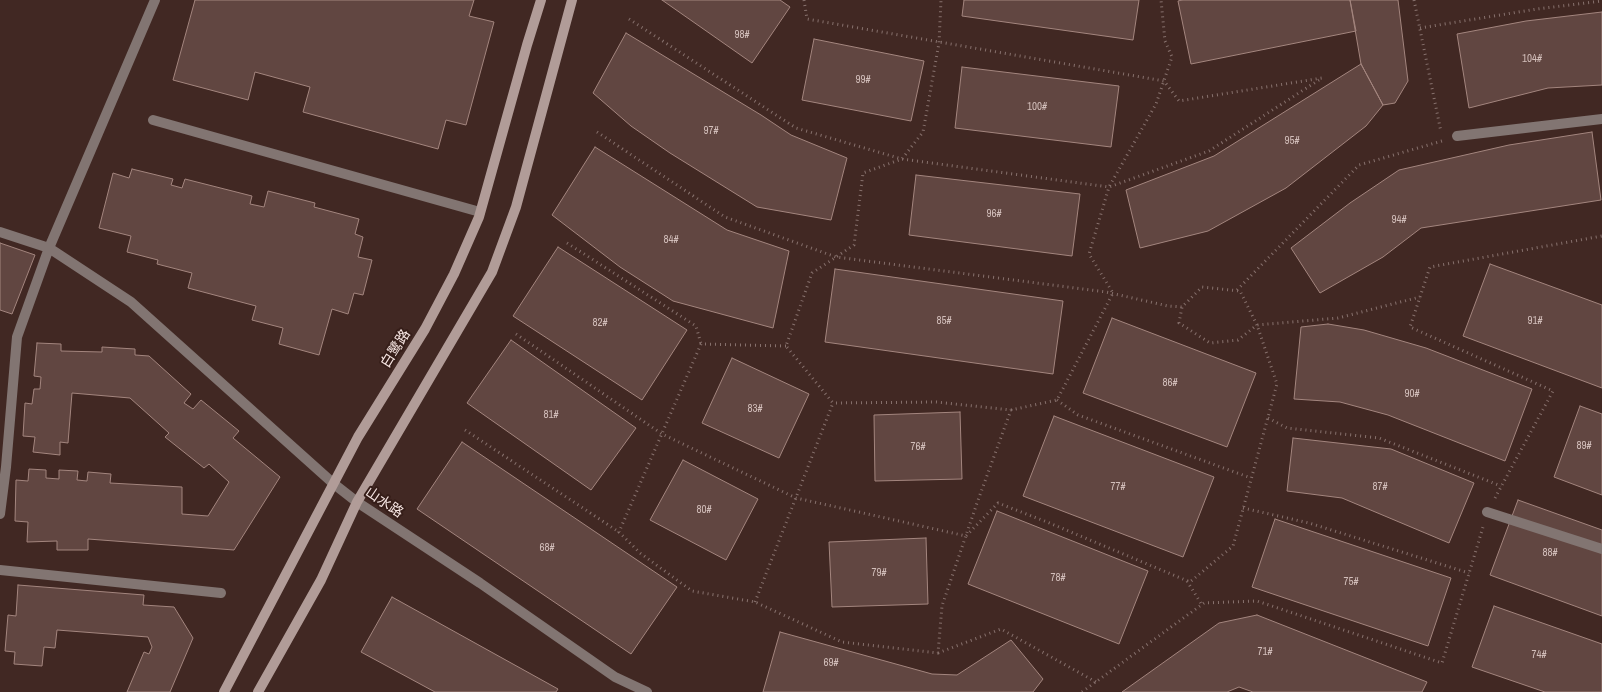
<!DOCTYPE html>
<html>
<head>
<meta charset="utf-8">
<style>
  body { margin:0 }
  canvas { display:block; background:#412823 }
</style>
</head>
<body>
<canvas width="1602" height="692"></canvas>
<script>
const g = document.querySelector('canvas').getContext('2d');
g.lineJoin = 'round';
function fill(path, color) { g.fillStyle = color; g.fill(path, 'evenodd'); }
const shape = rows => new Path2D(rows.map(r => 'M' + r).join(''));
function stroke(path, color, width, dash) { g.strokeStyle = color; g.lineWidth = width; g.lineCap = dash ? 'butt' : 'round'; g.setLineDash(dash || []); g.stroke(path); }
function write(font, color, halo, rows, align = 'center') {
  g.font = font + ' "Archivo Narrow","Noto Sans SC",sans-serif'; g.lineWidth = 4; g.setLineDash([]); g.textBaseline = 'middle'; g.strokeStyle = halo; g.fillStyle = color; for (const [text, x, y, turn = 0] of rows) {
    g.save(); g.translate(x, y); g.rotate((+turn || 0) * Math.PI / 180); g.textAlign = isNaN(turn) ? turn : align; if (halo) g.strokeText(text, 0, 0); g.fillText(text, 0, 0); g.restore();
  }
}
const building = shape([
  [195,0,474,0,469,16,494,22,466,125,446,120,438,149,303,112,310,87,255,72,248,100,173,80,195,0],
  [662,0,780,0,790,7,752,63,662,0],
  [964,0,1139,0,1133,40,962,16,964,0],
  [1182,0,1350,0,1356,31,1191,64,1178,1,1182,0],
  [1350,0,1398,0,1408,81,1395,103,1383,105,1361,64,1350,0],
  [1602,12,1602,85,1548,88,1469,108,1457,34,1526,21,1602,12],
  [626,33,761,115,791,135,847,158,831,220,757,207,670,153,631,126,593,93,626,33],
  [814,39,924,61,911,121,802,100,814,39],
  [1361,64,1383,105,1366,126,1286,188,1208,231,1140,248,1126,190,1214,156,1361,64],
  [962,67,1119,86,1111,147,955,128,962,67],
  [1592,132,1601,200,1421,228,1383,257,1320,293,1291,248,1350,203,1399,170,1509,145,1592,132],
  [595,147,727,230,789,251,773,328,673,301,620,267,552,215,595,147],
  [132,169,173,179,171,185,182,188,185,179,252,196,250,204,264,207,268,191,315,203,314,207,359,219,355,234,363,237,358,257,372,260,363,295,354,293,348,314,332,309,319,355,279,344,283,328,252,320,256,306,188,288,192,273,157,264,158,260,127,252,131,236,99,228,113,173,129,178,132,169],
  [916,175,1080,194,1072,256,909,235,916,175],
  [0,243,35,255,12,314,0,310,0,243],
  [558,247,687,330,642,400,513,316,558,247],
  [1490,264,1602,305,1602,388,1463,336,1490,264],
  [835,269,1063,301,1053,374,825,342,835,269],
  [1112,318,1256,373,1227,447,1083,393,1112,318],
  [1328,324,1364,330,1426,348,1532,389,1505,461,1388,415,1340,402,1294,399,1301,327,1328,324],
  [511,340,636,428,591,490,467,403,511,340],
  [37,343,61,344,61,351,102,352,102,347,135,349,135,355,149,356,191,394,184,403,193,409,201,400,239,431,233,438,280,477,234,550,88,539,88,550,57,550,57,541,27,542,28,522,15,521,16,480,28,481,29,469,46,470,46,478,59,479,59,470,78,471,77,480,87,481,88,472,111,474,110,483,182,487,182,514,208,516,229,482,209,464,204,468,165,437,169,433,130,398,72,393,68,443,60,442,60,455,33,452,35,437,23,436,25,403,32,404,34,389,40,389,41,377,34,376,37,343],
  [732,358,809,394,779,458,702,423,732,358],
  [1580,406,1602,414,1602,495,1554,477,1580,406],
  [960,412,962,479,875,481,874,415,960,412],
  [1054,416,1214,477,1183,557,1023,496,1054,416],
  [1293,438,1391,449,1474,483,1449,543,1342,498,1287,491,1293,438],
  [462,442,677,587,631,654,417,509,462,442],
  [683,460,758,499,726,560,650,520,683,460],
  [1518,500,1602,530,1602,616,1490,575,1518,500],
  [997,511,1148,571,1119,644,968,584,997,511],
  [1275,519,1451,578,1428,646,1252,587,1275,519],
  [926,538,928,604,832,607,829,542,926,538],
  [18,585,144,595,143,605,174,607,193,638,170,692,127,692,144,652,149,654,152,647,148,637,57,630,55,648,44,647,42,666,14,664,15,652,5,651,8,615,16,616,18,585],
  [392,597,558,689,556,692,435,692,361,652,392,597],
  [1494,606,1602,644,1602,692,1545,692,1472,667,1494,606],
  [1257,615,1427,682,1422,692,1253,692,1239,687,1227,692,1122,692,1219,623,1257,615],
  [780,632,932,674,957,675,1011,640,1043,679,1033,692,763,692,780,632]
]);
fill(building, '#614641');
stroke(building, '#a3857e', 1);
stroke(shape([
  [804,0,807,19,1164,81,1179,101,1322,78,1209,151,1109,187,1089,254,1113,293,1057,400,1011,410],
  [1414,0,1441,132],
  [629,19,796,128,902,159,1109,187,1156,104,1172,57,1165,41,1161,0],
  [1420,28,1537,9,1602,1],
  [597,132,725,217,836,257,1106,292,1168,306,1182,307,1202,287,1240,291,1257,325,1238,340,1210,343,1179,323,1182,307],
  [567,243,696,326,701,344],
  [1237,290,1359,165,1442,141],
  [516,334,662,434,796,498,966,536,998,503,1047,522,1190,582,1233,546,1277,384,1257,325,1338,318,1420,297],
  [786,346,701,344,619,532,640,553,692,591,755,602,842,642,938,653,942,606,977,503,1011,410,936,402,833,403],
  [1057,400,1078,415,1251,478],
  [1268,418,1287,428,1379,438,1501,486],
  [465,430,619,532],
  [1495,498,1553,391,1410,327,1430,267,1602,236],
  [1243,508,1309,523,1469,573],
  [1187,581,1202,605],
  [755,602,833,403,786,346,812,273,854,245,863,173,902,159,923,132,939,43,941,0],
  [938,653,1001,629,1096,682],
  [1082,692,1204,603,1257,601,1442,663,1483,527]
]), '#87716d', 3, [1, 4]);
stroke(shape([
  [153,120,480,212],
  [1457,136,1602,119],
  [0,232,49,248,131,302,334,484,357,502,480,583,615,677,647,692],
  [1487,512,1602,549],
  [0,514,6,467,17,337,49,248,155,0],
  [0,570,221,593]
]), '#827572', 10);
stroke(shape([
  [224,692,358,437,425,329,454,274,479,217,527,45,541,0],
  [258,692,321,580,357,502,492,272,516,207,572,0]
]), '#b19c98', 10);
write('11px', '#d2beba', null, [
  ["98#",742,35],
  ["104#",1532,59],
  ["99#",863,80],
  ["100#",1037,107],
  ["97#",711,131],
  ["95#",1292,141],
  ["96#",994,214],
  ["94#",1399,220],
  ["84#",671,240],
  ["85#",944,321],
  ["91#",1535,321],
  ["82#",600,323],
  ["86#",1170,383],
  ["90#",1412,394],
  ["83#",755,409],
  ["81#",551,415],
  ["89#",1584,446],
  ["76#",918,447],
  ["77#",1118,487],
  ["87#",1380,487],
  ["80#",704,510],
  ["68#",547,548],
  ["88#",1550,553],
  ["79#",879,573],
  ["78#",1058,578],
  ["75#",1351,582],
  ["71#",1265,652],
  ["74#",1539,655],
  ["69#",831,663]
]);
write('14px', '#f7e6e3', '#361e19', [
  ["白鹭路",396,349,-58],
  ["山水路",384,503,34]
]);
</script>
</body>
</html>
